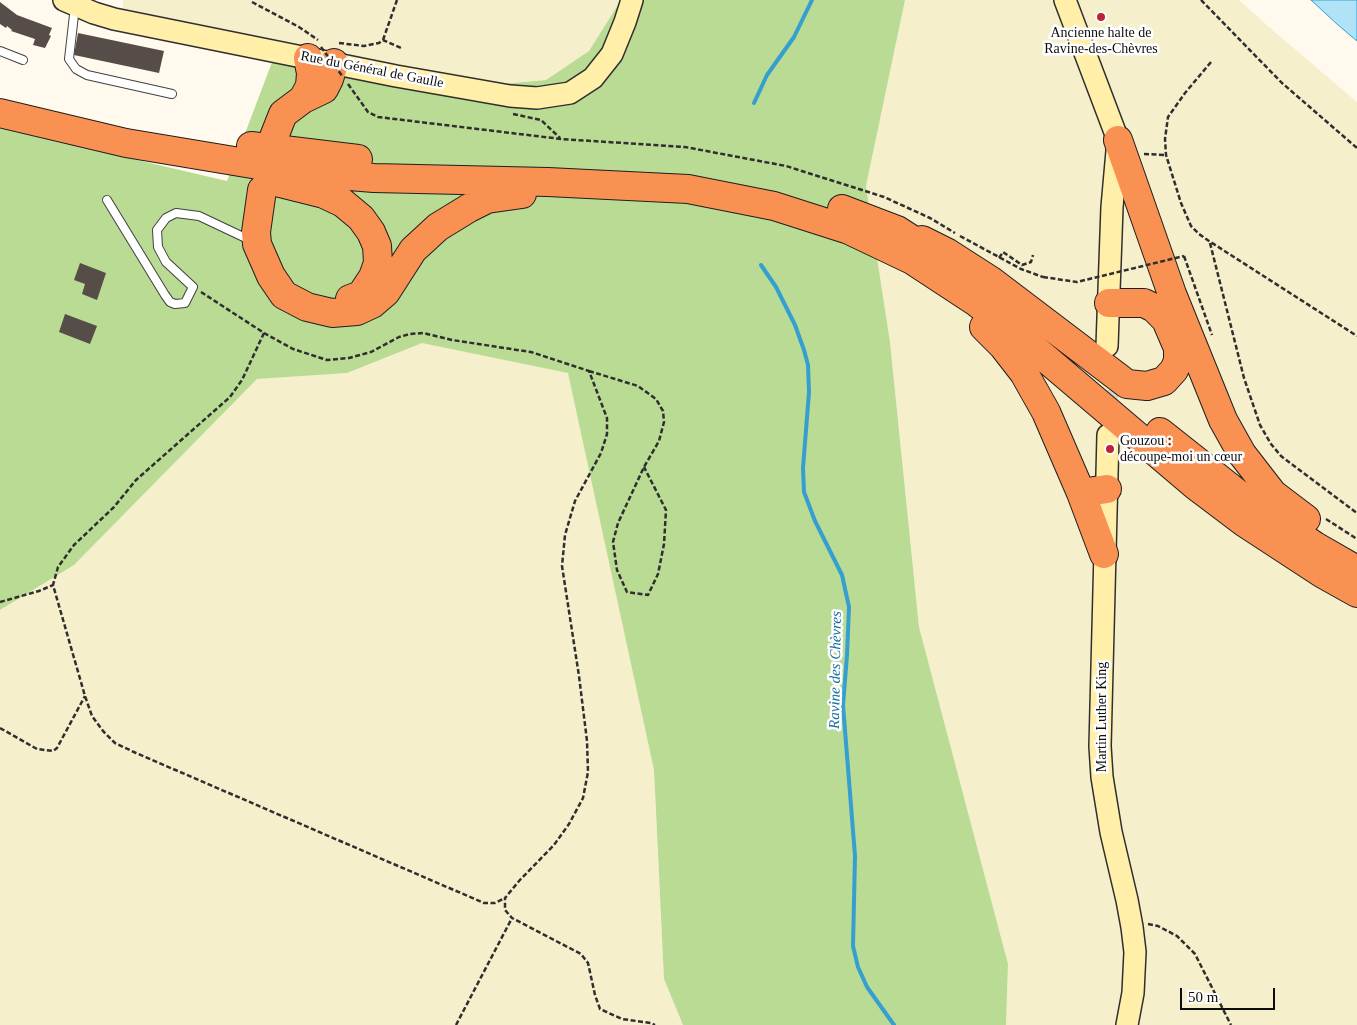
<!DOCTYPE html>
<html>
<head>
<meta charset="utf-8">
<style>
  body { margin:0 }
  #map { position:relative; width:1357px; height:1025px; overflow:hidden; background:#fffaed; font-family:Georgia,serif }
  canvas { display:block }
  .scale { position:absolute; left:1180px; top:988px; width:95px; height:22px; box-sizing:border-box; border:2px solid #0d0d0d; border-top:0; padding-left:6px; font-size:15px; line-height:18px; white-space:nowrap; color:#0d0d0d; -webkit-text-stroke:4px #fff; paint-order:stroke }
</style>
</head>
<body>
<div id="map">
<canvas width="1357" height="1025"></canvas>
<div class="scale">50 m</div>
</div>
<script>
const g = document.querySelector('canvas').getContext('2d');
g.lineJoin = 'round';
function fill(path, color) { g.fillStyle = color; g.fill(path, 'evenodd'); }
const shape = rows => new Path2D(rows.map(r => 'M' + r).join(''));
function stroke(path, color, width, dash) { g.strokeStyle = color; g.lineWidth = width; g.lineCap = dash ? 'butt' : 'round'; g.setLineDash(dash || []); g.stroke(path); }
function write(font, color, halo, rows, align = 'center') {
  g.font = font + ' Georgia,serif'; g.lineWidth = 5; g.setLineDash([]); g.textBaseline = 'middle'; g.strokeStyle = halo; g.fillStyle = color; for (const [text, x, y, turn = 0] of rows) {
    g.save(); g.translate(x, y); g.rotate((+turn || 0) * Math.PI / 180); g.textAlign = isNaN(turn) ? turn : align; if (halo) g.strokeText(text, 0, 0); g.fillText(text, 0, 0); g.restore();
  }
}
fill(shape([
  [123,0,621,0,589,51,546,80,492,85,280,41,123,10],
  [905,0,1239,0,1269,27,1357,102,1357,1025,1006,1025,1008,964,919,627,890,342,866,186],
  [422,342,569,373,654,770,664,979,683,1025,0,1025,0,610,74,565,257,379,347,373]
]), '#f5efcc');
fill(shape([
  [621,0,905,0,866,186,890,342,919,627,1008,964,1006,1025,683,1025,664,979,654,770,568,373,422,343,347,373,257,379,74,565,0,610,0,128,227,181,280,41,492,85,546,80,589,51]
]), '#badb94');
const water = shape([
  [1311,0,1357,0,1357,41,1338,25,1311,0]
]);
fill(water, '#b0e2f8');
stroke(water, '#359fd0', 1);
stroke(shape([
  [754,103,767,75,794,37,812,0],
  [761,265,776,287,795,325,804,350,808,365,809,392,803,468,804,492,815,521,842,575,849,607,847,655,843,705,855,856,853,946,858,967,867,987,894,1025]
]), '#359fd0', 4);
fill(shape([
  [0,2,17,15,52,28,49,35,51,36,45,48,33,45,35,39,11,31,12,30,7,26,6,28,0,24],
  [78,33,164,51,159,73,74,55],
  [80,263,106,273,97,300,82,294,85,284,74,280],
  [65,314,97,326,90,344,59,332]
]), '#564d49');
stroke(shape([
  [1107,358,1108,423]
]), '#dbd6cb', 21, [21, 11]);
const lane = shape([
  [75,6,69,59,76,69,87,75,172,94],
  [0,51,23,60],
  [107,200,165,295,170,302,175,304,185,303,193,287,166,262,158,247,157,230,166,218,176,213,199,216,252,241]
]);
const secondary = shape([
  [64,0,94,13,114,19,396,76,510,96,537,98,570,93,593,78,612,54,625,22,632,0],
  [1065,0,1118,140,1112,207,1107,346],
  [1108,435,1100,746,1102,777,1111,832,1127,900,1132,927,1135,952,1133,993,1127,1025]
]);
const highway = shape([
  [303,99,310,86,311,73,308,58],
  [0,113,126,143,300,172,374,178,548,182,688,189,774,206,849,230,912,260,976,302,1024,340,1196,486,1245,523,1323,574,1357,593],
  [1118,140,1172,294,1223,420,1242,454,1273,494,1306,519],
  [272,142,283,114,303,99,324,89,329,79,334,63],
  [251,146,358,159],
  [280,183,324,194,343,203,361,218,371,232,377,246,378,263,373,277,361,295,350,299],
  [262,190,256,232,257,244,271,276,284,295,307,307,332,313,357,311,372,304,386,292,413,250,438,227,469,208,487,199,522,194],
  [842,209,897,230,936,255],
  [922,240,948,253,990,280,1127,384,1147,386,1164,381,1174,370,1178,361,1178,348,1166,320,1154,308,1144,303,1109,303],
  [984,327,1003,346,1024,373,1046,412,1081,493,1104,554],
  [1160,432,1237,493,1315,546,1357,570],
  [1081,493,1107,489]
]);
stroke(lane, '#404040', 10);
stroke(secondary, '#2f2f2f', 24);
stroke(highway, '#1e1e1e', 30);
stroke(shape([
  [1201,0,1282,83,1357,148],
  [252,2,299,27,318,40],
  [383,40,397,0],
  [339,43,364,46,379,43,383,40,401,48],
  [1211,62,1185,93,1168,117,1165,139,1166,155,1181,203,1191,226,1199,234,1209,241,1357,336],
  [348,84,368,112,378,117,561,139,685,147,786,166,884,197,930,218,955,233],
  [513,114,541,120,560,138],
  [1144,154,1166,155],
  [960,236,1021,269,1043,277],
  [1210,243,1244,378,1260,425,1271,444,1281,456,1357,513],
  [1184,256,1212,335],
  [999,258,1003,252,1022,265,1031,262,1033,255],
  [201,292,264,333,293,349,327,360,349,358,371,352,399,337,410,334,423,333,452,340,531,352,589,371,607,418,607,434,601,453,575,501,565,535,562,566,579,676,587,741,588,772,583,798,569,824,554,845,519,881,505,898,505,910,512,918,581,954,588,963,595,995,600,1009,622,1019,651,1023,655,1025],
  [264,333,242,380,230,397,136,480,114,507,74,545,58,567,53,585,85,696,92,716,103,731,115,743,136,753,484,903,495,903,505,898],
  [589,371,638,386,656,399,663,411,664,422,659,441,644,467,618,523,613,542,617,570,627,592,648,595,658,574,664,544,666,510,644,467],
  [1326,519,1357,539],
  [0,602,39,591,53,585],
  [0,728,37,749,53,751,57,748,85,696],
  [1148,924,1158,926,1177,936,1195,954,1231,1025],
  [456,1025,512,918]
]), '#2f2f2f', 2.5, [5, 2.5]);
stroke(lane, '#fff', 8);
stroke(secondary, '#ffefa8', 21);
stroke(highway, '#f89152', 28);
stroke(shape([
  [321,47,343,77],
  [1043,277,1077,282,1184,256]
]), '#2f2f2f', 2.5, [5, 2.5]);
for (const [x, y, r, color] of [
  [1101,17,5,"#c02235"],
  [1110,449,5,"#c02235"]
]) { const dot = new Path2D(); dot.arc(x, y, r, 0, 2 * Math.PI); g.fillStyle = color; g.fill(dot); stroke(dot, '#fff', 2); }
write('14px', '#0d0d0d', '#fff', [
  ["Ancienne halte de",1101,33],
  ["Ravine-des-Chèvres",1101,49],
  ["Gouzou :",1120,441,"left"],
  ["découpe-moi un cœur",1120,457,"left"]
]);
write('14px', '#0d0d0d', '#fff', [
  ["Rue du Général de Gaulle",372,70,11],
  ["Martin Luther King",1102,717,-90]
]);
write('italic 15px', '#136ea2', '#fff', [
  ["Ravine des Chèvres",836,670,-89]
]);
</script>
</body>
</html>
